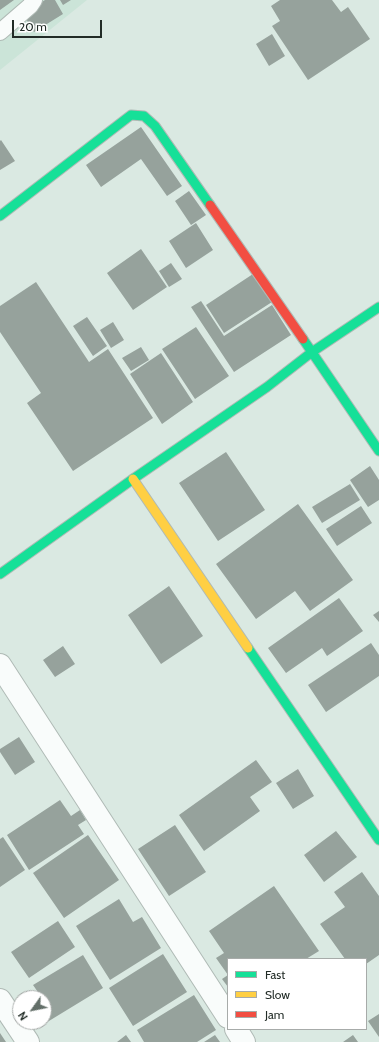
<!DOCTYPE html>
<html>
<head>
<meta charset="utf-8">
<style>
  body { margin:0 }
  #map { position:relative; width:379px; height:1042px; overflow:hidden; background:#dae9e2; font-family:Cabin,sans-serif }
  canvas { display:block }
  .legend { position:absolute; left:227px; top:958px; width:140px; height:72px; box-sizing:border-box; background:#fff; border:1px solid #a7aba9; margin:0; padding:5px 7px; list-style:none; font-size:12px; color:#222c27 }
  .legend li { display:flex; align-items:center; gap:8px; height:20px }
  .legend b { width:20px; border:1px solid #a7aba9 }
  .north { position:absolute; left:12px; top:990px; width:40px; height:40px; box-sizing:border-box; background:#fff; border:1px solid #a7aba9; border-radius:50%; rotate:237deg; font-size:11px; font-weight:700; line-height:16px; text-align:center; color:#222c27 }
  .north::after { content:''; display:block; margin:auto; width:14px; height:18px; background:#626e68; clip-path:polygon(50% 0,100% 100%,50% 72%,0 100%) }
  .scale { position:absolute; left:12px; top:20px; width:90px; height:18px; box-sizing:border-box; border:2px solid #222c27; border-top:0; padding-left:5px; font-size:12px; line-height:14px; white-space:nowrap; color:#222c27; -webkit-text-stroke:3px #fff; paint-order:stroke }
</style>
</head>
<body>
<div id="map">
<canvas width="379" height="1042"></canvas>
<ul class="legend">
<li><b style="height:5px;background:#16e098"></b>Fast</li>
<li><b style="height:5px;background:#ffcf43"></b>Slow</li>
<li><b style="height:5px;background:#f24e42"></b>Jam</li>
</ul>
<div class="north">N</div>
<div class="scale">20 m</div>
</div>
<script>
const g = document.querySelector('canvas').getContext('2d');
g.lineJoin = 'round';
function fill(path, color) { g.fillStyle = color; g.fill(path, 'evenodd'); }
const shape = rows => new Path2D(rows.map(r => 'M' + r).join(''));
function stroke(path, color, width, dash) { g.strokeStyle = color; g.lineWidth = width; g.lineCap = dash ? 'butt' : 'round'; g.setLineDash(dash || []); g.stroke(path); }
fill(shape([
  [0,0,87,0,0,70]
]), '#cbe4d8');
fill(shape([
  [0,0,14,0,0,10],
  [45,0,55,0,63,14,34,32,23,14],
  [60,0,71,0,63,5],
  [280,0,332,0,341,12,348,7,370,39,308,80,272,26,280,21,271,6],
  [272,34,285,56,269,66,256,44],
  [141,127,182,186,167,196,141,159,101,187,86,165],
  [1,140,15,161,0,170,0,141],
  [189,191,206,215,191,225,175,201],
  [196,223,213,250,186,268,169,241],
  [141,249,167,287,133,310,107,273],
  [171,263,182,279,169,287,159,271],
  [253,274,272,302,224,333,206,305],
  [36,282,89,362,108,349,153,418,73,471,27,403,41,393,0,332,0,306],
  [201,301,224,336,272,305,291,335,234,372,191,307],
  [87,317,107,346,93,356,73,326],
  [113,322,124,340,111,348,100,330],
  [196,327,229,376,195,399,162,349],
  [141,347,149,360,131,371,122,358],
  [161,353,193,402,162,424,130,374],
  [226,452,265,510,218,541,179,483],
  [370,466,379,480,379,500,368,507,350,480],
  [350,484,360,500,322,523,312,507],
  [298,504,353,580,310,611,295,591,256,619,216,564],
  [361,506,372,523,337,546,326,529],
  [169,586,203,636,161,664,128,615],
  [339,598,363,631,327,656,322,648,286,673,268,648],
  [379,611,379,622,373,615],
  [371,643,379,655,379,676,326,712,308,685],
  [63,646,75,664,55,677,43,660],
  [19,737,35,762,15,775,0,752,0,749],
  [256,760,272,782,250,797,260,811,204,851,179,815],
  [298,769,314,796,293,809,276,783],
  [60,800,71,816,80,810,86,820,78,825,84,834,29,870,7,835],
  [175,825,206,872,169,896,138,849],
  [336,831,357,857,324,882,304,855],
  [88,835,119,880,64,918,33,873],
  [3,837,25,870,0,887,0,839],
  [362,872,379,896,379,955,366,964,366,959,345,959,320,924,345,907,334,892],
  [274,886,319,951,306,959,228,959,228,987,222,979,228,975,216,958,224,953,209,931],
  [119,899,133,922,142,917,161,948,110,980,76,926],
  [58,921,75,947,29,978,11,952],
  [163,954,187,992,133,1026,109,988],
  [83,955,103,988,44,1024,43,1022,44,1022,44,1008,47,1007,44,1002,44,998,42,998,33,985],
  [194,995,216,1030,197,1042,144,1042,137,1030],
  [379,1014,379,1037,368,1021],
  [0,1033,6,1042,0,1042],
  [126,1035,131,1042,117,1042],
  [215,1035,220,1042,204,1042],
  [353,1035,358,1042,343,1042]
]), '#96a29c');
const lane = shape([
  [0,32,30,6,34,0]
]);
const street = shape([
  [0,665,228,1017],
  [0,1000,28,1042],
  [236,1029,244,1042]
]);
const fast = shape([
  [0,216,131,115,144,116,155,126,210,205],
  [303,339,379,451],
  [0,574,133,479,267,387,312,352,379,307],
  [248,648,379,840]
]);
const slow = shape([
  [133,479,248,648]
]);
const jam = shape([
  [210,205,303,339]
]);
stroke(lane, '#afbab5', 18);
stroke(street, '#afbab5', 24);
stroke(fast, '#afbab5', 11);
stroke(slow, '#afbab5', 11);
stroke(jam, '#afbab5', 11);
stroke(lane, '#f9fcfb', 16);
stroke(street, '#f9fcfb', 22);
stroke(fast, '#16e098', 9);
stroke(slow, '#ffcf43', 9);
stroke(jam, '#f24e42', 9);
</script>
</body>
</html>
